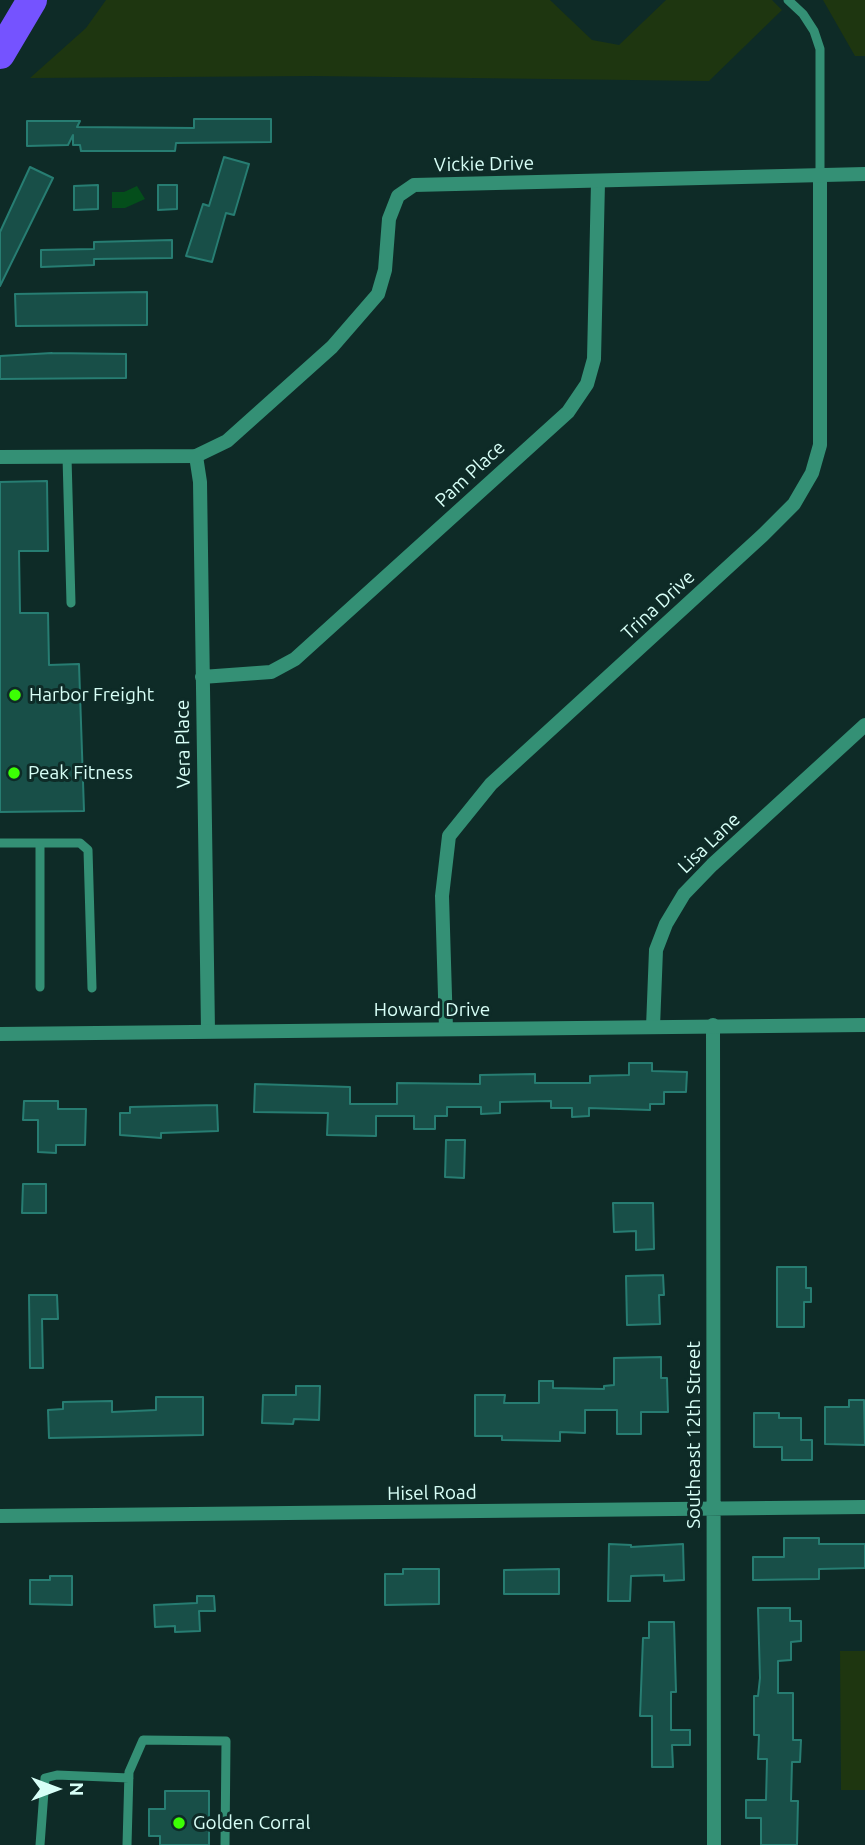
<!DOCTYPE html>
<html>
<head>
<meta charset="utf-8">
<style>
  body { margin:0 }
  #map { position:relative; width:865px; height:1845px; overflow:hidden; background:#0e2b27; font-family:Ubuntu,sans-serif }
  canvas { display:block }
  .north { position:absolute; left:21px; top:1754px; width:70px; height:70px; -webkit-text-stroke:5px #0e2b27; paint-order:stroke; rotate:90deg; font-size:19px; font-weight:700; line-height:28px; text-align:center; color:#d8fff7 }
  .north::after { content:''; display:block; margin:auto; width:24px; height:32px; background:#d8fff7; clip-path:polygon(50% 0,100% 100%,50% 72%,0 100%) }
</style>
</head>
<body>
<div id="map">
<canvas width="865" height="1845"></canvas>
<div class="north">N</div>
</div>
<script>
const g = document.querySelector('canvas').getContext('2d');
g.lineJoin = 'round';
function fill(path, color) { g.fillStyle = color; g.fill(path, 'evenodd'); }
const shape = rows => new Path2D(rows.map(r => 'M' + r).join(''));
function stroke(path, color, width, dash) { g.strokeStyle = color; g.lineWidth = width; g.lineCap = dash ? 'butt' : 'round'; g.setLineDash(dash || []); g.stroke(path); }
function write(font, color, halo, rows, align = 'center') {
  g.font = font + ' Ubuntu,sans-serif'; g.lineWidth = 6; g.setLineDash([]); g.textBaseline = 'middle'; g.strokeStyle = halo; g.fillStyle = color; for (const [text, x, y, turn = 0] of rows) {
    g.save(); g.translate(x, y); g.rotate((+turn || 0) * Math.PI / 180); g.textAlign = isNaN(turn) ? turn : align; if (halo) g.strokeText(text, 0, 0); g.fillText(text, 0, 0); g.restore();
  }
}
fill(shape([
  [106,0,550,0,592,40,619,45,666,0,772,0,782,10,709,81,313,76,30,78,86,28],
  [823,0,865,0,865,56,855,56],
  [840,1651,865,1651,865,1790,841,1790]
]), '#1e3610');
fill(shape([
  [137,186,145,199,125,208,112,208,112,192,124,192]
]), '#044e1b');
const building = shape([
  [194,119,271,119,271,142,176,143,175,151,81,151,80,145,73,145,73,135,68,145,27,146,27,121,80,121,77,127,194,128,194,119],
  [224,157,249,164,234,215,226,213,212,262,186,256,203,204,209,206,224,157],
  [30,167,53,178,0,286,0,232,30,167],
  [98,185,98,209,74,210,74,186,98,185],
  [158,185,177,185,177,209,158,210,158,185],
  [172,240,172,258,94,259,94,265,41,267,41,250,94,249,94,242,172,240],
  [147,292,147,325,16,326,15,294,147,292],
  [52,353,126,354,126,378,0,379,0,356,52,353],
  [47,481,48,551,19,551,20,613,48,613,49,665,79,664,84,811,0,812,0,482,47,481],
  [629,1063,652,1063,652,1071,687,1072,686,1092,664,1092,664,1104,650,1104,650,1110,589,1108,589,1116,572,1117,572,1108,551,1108,551,1101,500,1102,500,1113,481,1114,481,1107,447,1107,447,1116,435,1116,435,1129,414,1129,414,1116,376,1116,376,1136,327,1135,328,1113,254,1112,255,1084,350,1087,350,1104,397,1104,397,1083,480,1084,480,1075,535,1074,535,1083,590,1083,590,1076,629,1075,629,1063],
  [24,1101,58,1101,58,1109,86,1109,85,1145,56,1145,56,1153,38,1152,38,1120,23,1120,24,1101],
  [217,1105,218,1131,161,1133,161,1138,120,1135,120,1113,130,1113,130,1107,217,1105],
  [446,1140,465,1140,464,1178,445,1177,446,1140],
  [23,1184,46,1184,46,1213,22,1213,23,1184],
  [613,1203,653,1203,654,1249,636,1250,636,1231,614,1232,613,1203],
  [777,1267,806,1267,806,1288,811,1288,811,1302,804,1302,804,1327,777,1327,777,1267],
  [663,1275,664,1295,659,1295,660,1324,627,1325,626,1276,663,1275],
  [29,1295,57,1295,58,1319,42,1319,43,1368,30,1368,29,1295],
  [661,1357,661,1378,667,1378,668,1412,641,1412,641,1434,617,1434,617,1410,585,1410,585,1433,560,1432,560,1441,502,1440,502,1436,475,1436,475,1395,505,1395,504,1403,539,1403,539,1381,553,1381,553,1388,604,1389,604,1386,614,1385,614,1358,661,1357],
  [296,1386,320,1386,319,1420,294,1419,293,1424,262,1423,263,1395,296,1395,296,1386],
  [156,1397,203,1397,203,1435,49,1438,48,1410,63,1409,63,1402,112,1401,112,1412,156,1410,156,1397],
  [849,1400,864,1400,865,1445,825,1444,825,1407,849,1407,849,1400],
  [754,1413,779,1413,779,1418,801,1418,801,1440,812,1440,812,1460,782,1460,782,1447,754,1447,754,1413],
  [784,1538,819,1538,819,1544,865,1544,865,1568,819,1569,819,1579,753,1580,753,1557,784,1557,784,1538],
  [609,1544,631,1545,631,1547,683,1544,684,1580,664,1581,664,1575,631,1576,630,1601,608,1601,609,1544],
  [403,1569,439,1569,439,1604,385,1605,385,1574,403,1574,403,1569],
  [559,1569,559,1594,504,1594,504,1570,559,1569],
  [50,1576,72,1576,72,1605,30,1604,30,1580,50,1580,50,1576],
  [197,1596,214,1596,215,1611,199,1611,200,1631,175,1632,175,1626,155,1627,154,1605,197,1603,197,1596],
  [758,1608,790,1608,790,1621,801,1621,801,1641,791,1642,791,1660,778,1661,778,1693,793,1693,793,1740,801,1740,800,1762,792,1762,791,1801,798,1801,797,1845,761,1845,761,1818,746,1818,746,1800,766,1800,767,1759,758,1759,759,1735,754,1735,754,1696,758,1696,760,1678,758,1608],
  [649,1622,674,1622,676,1692,671,1692,671,1730,690,1730,690,1745,672,1745,673,1767,652,1767,652,1716,640,1716,643,1638,649,1638,649,1622],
  [165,1791,209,1791,209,1845,160,1845,160,1836,149,1836,149,1809,165,1809,165,1791]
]);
fill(building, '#184f48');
stroke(building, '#277d72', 2);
stroke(shape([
  [788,0,803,14,814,31,820,49,820,174],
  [67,457,71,603],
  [0,843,80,843,88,850,92,988],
  [40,987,40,843],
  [40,1845,45,1778,57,1775,129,1778],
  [127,1845,129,1772,143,1740,226,1741,225,1845]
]), '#349075', 9);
stroke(shape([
  [196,456,200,482,208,1031],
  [202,677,271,672,295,659,568,412,587,384,594,359,598,182],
  [713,1025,714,1845],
  [653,1027,656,950,666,924,684,894,712,865,865,725],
  [446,1029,442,896,449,836,491,784,763,535,794,504,812,473,820,445,820,174],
  [0,1516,865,1507]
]), '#349075', 14);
stroke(shape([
  [0,457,196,456,227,441,332,347,378,294,385,270,389,219,398,196,414,185,865,174],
  [0,1034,865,1025]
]), '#349075', 14);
stroke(shape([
  [0,54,32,0]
]), '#7553ff', 30);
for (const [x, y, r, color] of [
  [15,695,7,"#3cff04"],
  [14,773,7,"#3cff04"],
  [179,1823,7,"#3cff04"]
]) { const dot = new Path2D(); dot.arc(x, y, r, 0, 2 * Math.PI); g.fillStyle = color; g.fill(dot); stroke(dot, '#0e2b27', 2.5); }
write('19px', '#d8fff7', '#0e2b27', [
  ["Vickie Drive",484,164,-1],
  ["Pam Place",470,474,-43],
  ["Trina Drive",658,605,-43],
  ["Vera Place",183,744,-91],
  ["Lisa Lane",709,843,-44],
  ["Howard Drive",432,1010],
  ["Southeast 12th Street",694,1435,-90],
  ["Hisel Road",432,1493,-1]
]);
write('19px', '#d8fff7', '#0e2b27', [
  ["Harbor Freight",29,695],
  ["Peak Fitness",28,773],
  ["Golden Corral",193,1823]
], 'left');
</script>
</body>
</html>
